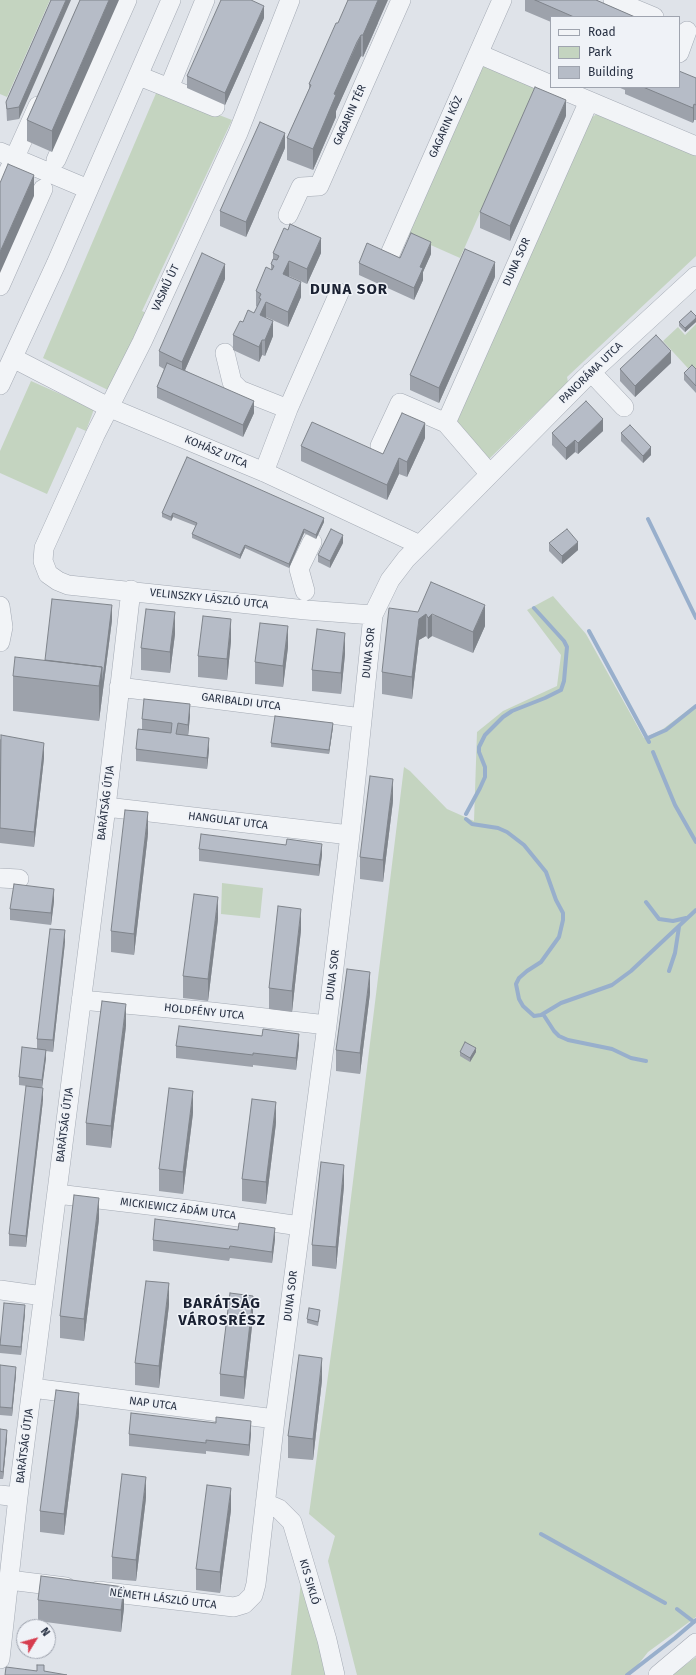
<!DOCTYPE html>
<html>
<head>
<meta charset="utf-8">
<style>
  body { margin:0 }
  #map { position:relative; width:696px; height:1675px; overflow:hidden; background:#dfe3e9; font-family:"Fira Sans",sans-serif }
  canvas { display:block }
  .legend { position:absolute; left:550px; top:16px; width:130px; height:72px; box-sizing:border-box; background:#eff2f7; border:1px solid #9fa4af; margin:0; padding:5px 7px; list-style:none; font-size:12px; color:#273042 }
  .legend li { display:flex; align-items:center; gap:8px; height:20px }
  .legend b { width:20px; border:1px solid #9fa4af }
  .north { position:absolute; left:16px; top:1619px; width:40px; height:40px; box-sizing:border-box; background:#eff2f7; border:1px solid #9fa4af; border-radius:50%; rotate:53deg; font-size:11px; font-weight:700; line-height:16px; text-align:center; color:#273042 }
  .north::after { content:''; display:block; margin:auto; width:14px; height:18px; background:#d63d4f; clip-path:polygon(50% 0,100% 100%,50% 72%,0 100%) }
</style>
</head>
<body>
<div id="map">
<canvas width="696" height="1675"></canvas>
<ul class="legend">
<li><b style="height:5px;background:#f2f4f7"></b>Road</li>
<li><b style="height:11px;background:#c4d4c0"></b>Park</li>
<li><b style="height:11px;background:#b6bcc7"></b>Building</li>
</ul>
<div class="north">N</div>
</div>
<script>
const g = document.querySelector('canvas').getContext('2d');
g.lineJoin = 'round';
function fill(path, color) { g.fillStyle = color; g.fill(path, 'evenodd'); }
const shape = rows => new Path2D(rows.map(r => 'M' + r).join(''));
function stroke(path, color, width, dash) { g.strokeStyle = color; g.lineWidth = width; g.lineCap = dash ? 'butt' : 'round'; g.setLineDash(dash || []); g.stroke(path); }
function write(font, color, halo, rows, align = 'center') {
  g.font = font + ' "Fira Sans",sans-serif'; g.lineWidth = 3; g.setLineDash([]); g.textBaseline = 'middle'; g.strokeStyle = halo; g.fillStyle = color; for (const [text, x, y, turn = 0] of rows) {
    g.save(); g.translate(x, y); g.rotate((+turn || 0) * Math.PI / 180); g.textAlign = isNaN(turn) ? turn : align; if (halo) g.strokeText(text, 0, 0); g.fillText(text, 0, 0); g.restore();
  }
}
fill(shape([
  [0,0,50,0,7,97,0,94],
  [482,65,535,88,460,258,408,235],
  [157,91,232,120,142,311,149,314,110,391,43,358],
  [597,114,696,156,696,256,567,377,568,382,489,459,458,425,457,414,589,119],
  [696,324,696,377,663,341,678,327,685,335],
  [31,381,94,409,86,431,77,427,47,494,0,473,0,451],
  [553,596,586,634,644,738,663,729,696,704,696,1617,648,1652,630,1675,357,1675,328,1561,335,1536,309,1514,338,1303,404,767,410,771,447,809,474,821,477,732,503,711,557,686,561,655,527,610],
  [222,883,263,888,260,918,221,914],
  [302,1572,326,1675,291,1675],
  [696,1657,696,1675,671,1675]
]), '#c4d4c0');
stroke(shape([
  [648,519,696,618],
  [589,631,649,742],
  [648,738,666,730,696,706],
  [653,752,675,805,696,842],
  [466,814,480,788,485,777,485,767,479,752,479,747,485,735,503,717,512,711,545,698,561,690,564,681,567,647,564,641,534,608],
  [466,819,472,824,498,828,507,832,524,845,546,872,556,900,563,913,563,920,559,937,541,962,527,971,519,978,516,984,519,999,523,1006,534,1016,541,1015,561,1003,612,985,631,971,696,910],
  [646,902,659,919,673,921,686,918],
  [669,971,675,953,679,927],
  [543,1014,554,1031,559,1036,568,1040,612,1049,631,1058,646,1061],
  [541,1534,665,1603],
  [677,1609,694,1622],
  [627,1675,675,1638,696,1620]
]), '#98afcc', 4);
const minor = shape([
  [290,0,238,133,142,342,95,435,44,548,43,561,48,574,58,581,68,585,306,610,373,615],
  [613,0,654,17],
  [679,53,687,31],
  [479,54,551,85],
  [139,76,169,88,205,0],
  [556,87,696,146],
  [169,88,215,107],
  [0,152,88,189],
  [56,160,127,0],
  [0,190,38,106],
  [288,215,301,187,319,186,401,0],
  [390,254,502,0],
  [0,286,43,189],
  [225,353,232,382,240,390,288,409],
  [13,358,108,407,264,472,420,545],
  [591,372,624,407],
  [0,385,56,264,171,0],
  [446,423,589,101],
  [380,446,400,403,446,423,489,473],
  [264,472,288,409,339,293],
  [305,591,299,569,312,542],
  [0,606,3,627,0,642],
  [119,687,362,718],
  [106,807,350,835],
  [0,878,19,879],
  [81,1000,212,1012,327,1025],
  [57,1194,190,1210,300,1226],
  [0,1290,43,1296],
  [32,1388,275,1419],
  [0,1495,18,1497],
  [265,1503,279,1509,292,1522,327,1640,335,1675],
  [9,1580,66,1587],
  [98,1591,234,1607,244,1604,253,1595,256,1584,275,1419,327,1025,350,835,373,615,390,580,406,559,420,545,585,378,696,276],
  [0,1659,18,1497,106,807,131,590],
  [658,1675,696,1643]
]);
stroke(minor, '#a4aab4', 20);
stroke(minor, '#f2f4f7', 19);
fill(shape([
  [51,0,19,119,7,121,6,102],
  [80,0,52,152,27,141,27,120],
  [525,0,596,0,635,17,551,17,551,22,525,11],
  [264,18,225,105,187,88,187,76],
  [338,23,378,23,363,57,361,56,357,63,336,111,336,117,313,170,287,160,287,138,309,89,309,84],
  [696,78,696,120,694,120,693,123,625,94,625,90,618,87,679,87],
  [566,116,510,241,480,228,480,212],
  [285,148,246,237,220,226,220,211],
  [273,253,321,253,307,284,289,276,289,277,301,297,288,327,266,317,273,336,265,356,262,355,259,362,233,350,233,335,243,322,254,313,257,307,256,306,256,291,271,269,271,264,273,260],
  [431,254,423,272,423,280,414,300,359,275,359,263],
  [495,277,439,403,410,390,410,375],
  [225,279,185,370,254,413,243,437,157,398,157,387,164,369,159,366,159,351],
  [696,316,696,322,685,332,679,326,679,322],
  [671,363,635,397,620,381,620,369],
  [696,369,696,393,684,380,684,373],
  [603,431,578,454,575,452,566,460,552,445,552,433],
  [621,433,651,455,643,463,621,441],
  [425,438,407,477,399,474,387,500,301,461,301,446,383,454],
  [187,457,324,522,316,539,304,533,289,568,245,548,240,559,192,538,192,534,196,526,173,517,171,521,162,517,162,513],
  [343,543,330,568,318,562,318,555],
  [549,543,578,550,562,564,549,551],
  [418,612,485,626,473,653,432,636,428,639,426,636,419,640,412,699,382,694,382,672],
  [112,620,99,721,13,711,13,676,45,660],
  [175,634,170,673,141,670,141,648],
  [231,641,227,680,198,677,198,656],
  [288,647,283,687,255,684,255,662],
  [345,654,341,694,312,691,312,670],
  [190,716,188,736,209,750,207,769,136,761,136,749,142,730,142,719],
  [333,727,329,754,271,747,271,743],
  [0,739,44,758,34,847,0,843],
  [393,801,383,882,360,879,360,857],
  [148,834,134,955,111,952,111,931],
  [199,849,322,855,319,876,199,861],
  [54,901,51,925,10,920,10,909],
  [218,919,208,1001,183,998,183,976],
  [301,930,292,1012,269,1009,269,988],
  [65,942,53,1052,46,1051,46,1058,42,1088,19,1085,19,1077,37,1049,37,1039],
  [370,993,360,1074,336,1071,336,1050],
  [126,1026,111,1148,86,1145,86,1123],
  [299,1045,296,1070,253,1065,253,1067,176,1058,176,1046],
  [460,1052,476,1052,470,1062,460,1056],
  [43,1100,26,1247,9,1246,9,1234],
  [193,1113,183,1194,159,1191,159,1169],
  [276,1123,266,1204,242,1201,242,1179],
  [344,1186,336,1269,312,1266,312,1245],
  [99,1219,84,1341,60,1338,60,1316],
  [275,1239,272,1263,230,1258,229,1261,153,1251,153,1240],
  [169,1305,159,1388,135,1385,135,1363],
  [25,1313,21,1355,0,1353,0,1342],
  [320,1314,318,1326,307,1323,307,1319],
  [253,1317,244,1399,220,1396,220,1374],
  [0,1365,16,1374,12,1416,0,1415],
  [322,1380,313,1460,288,1458,288,1436],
  [79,1414,64,1535,40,1532,40,1511],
  [0,1429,7,1438,3,1479,0,1479],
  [251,1433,249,1456,206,1451,206,1454,129,1446,129,1434],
  [146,1498,136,1581,112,1579,112,1557],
  [231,1510,220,1593,196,1590,196,1569],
  [38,1600,124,1608,121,1632,38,1621]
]), '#9da2ab');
fill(shape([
  [66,0,71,0,19,119,19,107],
  [109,0,119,0,52,152,52,131],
  [378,0,388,0,363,57,363,35],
  [264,6,264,18,225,105,225,93],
  [361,35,361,56,336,111,336,117,313,170,313,149,334,94],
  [566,100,566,116,510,241,510,226],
  [694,104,694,120,693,123,693,108],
  [285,133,285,148,246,237,246,222],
  [34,175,34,196,0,273,0,252],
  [321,238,321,253,307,284,307,269],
  [431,242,431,254,423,272,423,280,414,300,414,288,420,267],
  [289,261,289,276,283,289,283,274],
  [495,262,495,277,439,403,439,388],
  [225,264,225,279,182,377,182,362],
  [301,282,301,297,288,327,288,312],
  [266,302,266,317,260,330,260,315],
  [696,318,696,322,685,332,685,328],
  [273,321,273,336,265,356,265,340],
  [262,340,262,355,259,362,259,347],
  [671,351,671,363,635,397,635,386],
  [254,401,254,413,243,437,243,425],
  [603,419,603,431,578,454,578,443],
  [425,423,425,438,407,477,407,462],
  [575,440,575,452,566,460,566,448],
  [651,447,651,455,643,463,643,456],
  [399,458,399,474,387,500,387,485],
  [173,513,173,517,171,521,171,517],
  [324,518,324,522,316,539,316,535],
  [304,529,304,533,289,568,289,564],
  [343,535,343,543,330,568,330,561],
  [578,542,578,550,562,564,562,556],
  [245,545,245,548,240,559,240,555],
  [112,605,112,620,99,721,99,686,102,667],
  [485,605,485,626,473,653,473,632],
  [175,612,175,634,170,673,170,652],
  [426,614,426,636,419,640,412,699,412,677,419,619],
  [432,614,432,636,428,639,428,618],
  [231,619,231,641,227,680,227,659],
  [288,626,288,647,283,687,283,666],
  [345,633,345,654,341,694,341,673],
  [190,704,190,716,188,736,188,725],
  [333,723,333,727,329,754,329,750],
  [209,738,209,750,207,769,207,758],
  [44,743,44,758,34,847,34,832],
  [393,779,393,801,383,882,383,860],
  [148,812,148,834,134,955,134,934],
  [322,844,322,855,319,876,319,865],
  [54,889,54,901,51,925,51,913],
  [218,897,218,919,208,1001,208,979],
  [301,909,301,930,292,1012,292,991],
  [65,930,65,942,53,1052,53,1040],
  [370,972,370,993,360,1074,360,1053],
  [126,1004,126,1026,111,1148,111,1126],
  [299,1034,299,1045,296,1070,296,1058],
  [476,1048,476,1052,470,1062,470,1058],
  [46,1050,46,1058,42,1088,42,1080],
  [43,1088,43,1100,26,1247,26,1236],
  [193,1091,193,1113,183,1194,183,1172],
  [276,1102,276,1123,266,1204,266,1182],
  [344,1165,344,1186,336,1269,336,1247],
  [99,1198,99,1219,84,1341,84,1319],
  [275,1228,275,1239,272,1263,272,1252],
  [169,1283,169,1305,159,1388,159,1366],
  [253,1296,253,1317,244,1399,244,1377],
  [25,1305,25,1313,21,1355,21,1347],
  [322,1358,322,1380,313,1460,313,1439],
  [16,1367,16,1374,12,1416,12,1408],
  [79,1393,79,1414,64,1535,64,1514],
  [251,1421,251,1433,249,1456,249,1445],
  [7,1430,7,1438,3,1479,3,1472],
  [146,1477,146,1498,136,1581,136,1560],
  [231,1488,231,1510,220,1593,220,1572],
  [124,1587,124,1608,121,1632,121,1610]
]), '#7f848b');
const building = shape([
  [51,0,66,0,19,107,7,109,6,102,51,0],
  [80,0,109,0,52,131,27,120,80,0],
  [221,0,251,0,264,6,225,93,187,76,221,0],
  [348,0,378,0,363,35,361,35,357,42,334,94,336,95,313,149,287,138,311,85,309,84,336,23,338,23,348,0],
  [535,0,596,0,635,17,574,17,535,0],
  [679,71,696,78,696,105,694,104,693,108,643,87,679,87,679,71],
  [535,87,566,100,510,226,480,212,535,87],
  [260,122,285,133,246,222,220,211,260,122],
  [8,164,34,175,0,252,0,183,8,164],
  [290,224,321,238,307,269,289,261,283,274,301,282,288,312,266,302,260,315,273,321,265,340,262,340,259,347,233,335,240,321,243,322,248,310,254,313,261,299,259,298,261,294,256,291,266,267,272,270,274,266,271,264,273,259,277,260,279,256,273,253,284,228,288,230,290,224],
  [411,233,431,242,420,267,423,268,414,288,359,263,367,243,400,258,411,233],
  [465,249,495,262,439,388,410,375,465,249],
  [202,253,225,264,182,362,159,351,202,253],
  [691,311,696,316,696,318,685,328,679,322,691,311],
  [656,335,671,351,635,386,620,369,656,335],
  [167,363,254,401,243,425,157,387,167,363],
  [692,365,696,369,696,386,684,373,692,365],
  [586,401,603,419,578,443,575,440,566,448,552,433,586,401],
  [402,413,425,423,407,462,399,458,387,485,301,446,312,422,383,454,402,413],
  [630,425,651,447,643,456,621,433,630,425],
  [187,457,324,518,316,535,304,529,289,564,245,545,240,555,192,534,197,523,173,513,171,517,162,513,187,457],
  [331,529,343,535,330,561,318,555,331,529],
  [567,529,578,542,562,556,549,543,567,529],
  [431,582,485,605,473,632,432,614,428,618,426,614,419,619,412,677,382,672,389,608,418,612,431,582],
  [52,599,112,605,102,686,102,667,45,660,52,599],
  [146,609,175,612,170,652,141,648,146,609],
  [203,616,231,619,227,659,198,656,203,616],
  [260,623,288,626,283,666,255,662,260,623],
  [317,629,345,633,341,673,312,670,317,629],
  [15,657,102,667,99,686,13,676,15,657],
  [144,699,190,704,188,725,178,723,176,734,209,738,207,758,136,749,138,729,171,733,172,723,142,719,144,699],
  [275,716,333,723,329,750,271,743,275,716],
  [1,735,44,743,34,832,0,828,1,735],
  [370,776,393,779,383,860,360,857,370,776],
  [125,810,148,812,134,934,111,931,125,810],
  [201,834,286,845,287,839,322,844,319,865,199,849,201,834],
  [14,884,54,889,51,913,10,909,14,884],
  [194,894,218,897,208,979,183,976,194,894],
  [278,906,301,909,292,991,269,988,278,906],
  [50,929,65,930,53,1040,37,1039,50,929],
  [347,969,370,972,360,1053,336,1050,347,969],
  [102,1001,126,1004,111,1126,86,1123,102,1001],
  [179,1026,262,1036,263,1029,299,1034,296,1058,253,1053,253,1055,176,1046,179,1026],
  [465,1042,476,1048,470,1058,460,1052,465,1042],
  [22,1047,46,1050,42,1080,19,1077,22,1047],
  [26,1086,43,1088,26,1236,9,1234,26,1086],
  [169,1088,193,1091,183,1172,159,1169,169,1088],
  [252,1099,276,1102,266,1182,242,1179,252,1099],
  [321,1162,344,1165,336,1247,312,1245,321,1162],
  [74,1195,99,1198,84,1319,60,1316,74,1195],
  [155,1219,238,1230,239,1223,275,1228,272,1252,230,1246,229,1249,153,1240,155,1219],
  [146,1281,169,1283,159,1366,135,1363,146,1281],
  [230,1293,253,1296,244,1377,220,1374,230,1293],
  [4,1303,25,1305,21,1347,0,1345,4,1303],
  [309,1308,320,1310,318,1322,307,1319,309,1308],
  [299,1355,322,1358,313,1439,288,1436,299,1355],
  [0,1365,16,1367,12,1408,0,1407,0,1365],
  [56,1390,79,1393,64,1514,40,1511,56,1390],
  [131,1413,216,1423,216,1417,251,1421,249,1445,206,1440,206,1443,129,1434,131,1413],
  [0,1429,7,1430,3,1472,0,1471,0,1429],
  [122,1474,146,1477,136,1560,112,1557,122,1474],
  [207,1485,231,1488,220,1572,196,1569,207,1485],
  [41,1576,124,1587,121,1610,38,1600,41,1576],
  [37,1665,44,1665,44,1671,67,1675,5,1675,6,1667,37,1671,37,1665]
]);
fill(building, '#b6bcc7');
stroke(building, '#7f848b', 1);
write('11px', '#273042', '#eff2f7', [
  ["GAGARIN TÉR",350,115,-66],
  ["GAGARIN KÖZ",446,127,-66],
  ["DUNA SOR",517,262,-66],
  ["VASMŰ ÚT",166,288,-65],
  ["PANORÁMA UTCA",591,373,-44],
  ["KOHÁSZ UTCA",216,452,23],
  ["VELINSZKY LÁSZLÓ UTCA",209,599,6],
  ["DUNA SOR",369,653,-84],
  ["GARIBALDI UTCA",241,702,7],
  ["BARÁTSÁG ÚTJA",106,803,-83],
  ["HANGULAT UTCA",228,821,7],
  ["DUNA SOR",333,975,-83],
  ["HOLDFÉNY UTCA",204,1012,6],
  ["BARÁTSÁG ÚTJA",65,1125,-83],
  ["MICKIEWICZ ÁDÁM UTCA",178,1209,7],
  ["DUNA SOR",291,1296,-83],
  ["NAP UTCA",153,1404,7],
  ["BARÁTSÁG ÚTJA",25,1446,-83],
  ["KIS SIKLÓ",309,1582,74],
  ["NÉMETH LÁSZLÓ UTCA",163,1599,7]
]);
g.letterSpacing = '1px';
write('bold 15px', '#1a2132', '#eff2f7', [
  ["DUNA SOR",349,290],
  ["BARÁTSÁG",222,1304],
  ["VÁROSRÉSZ",222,1321]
]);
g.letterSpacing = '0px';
</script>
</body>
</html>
